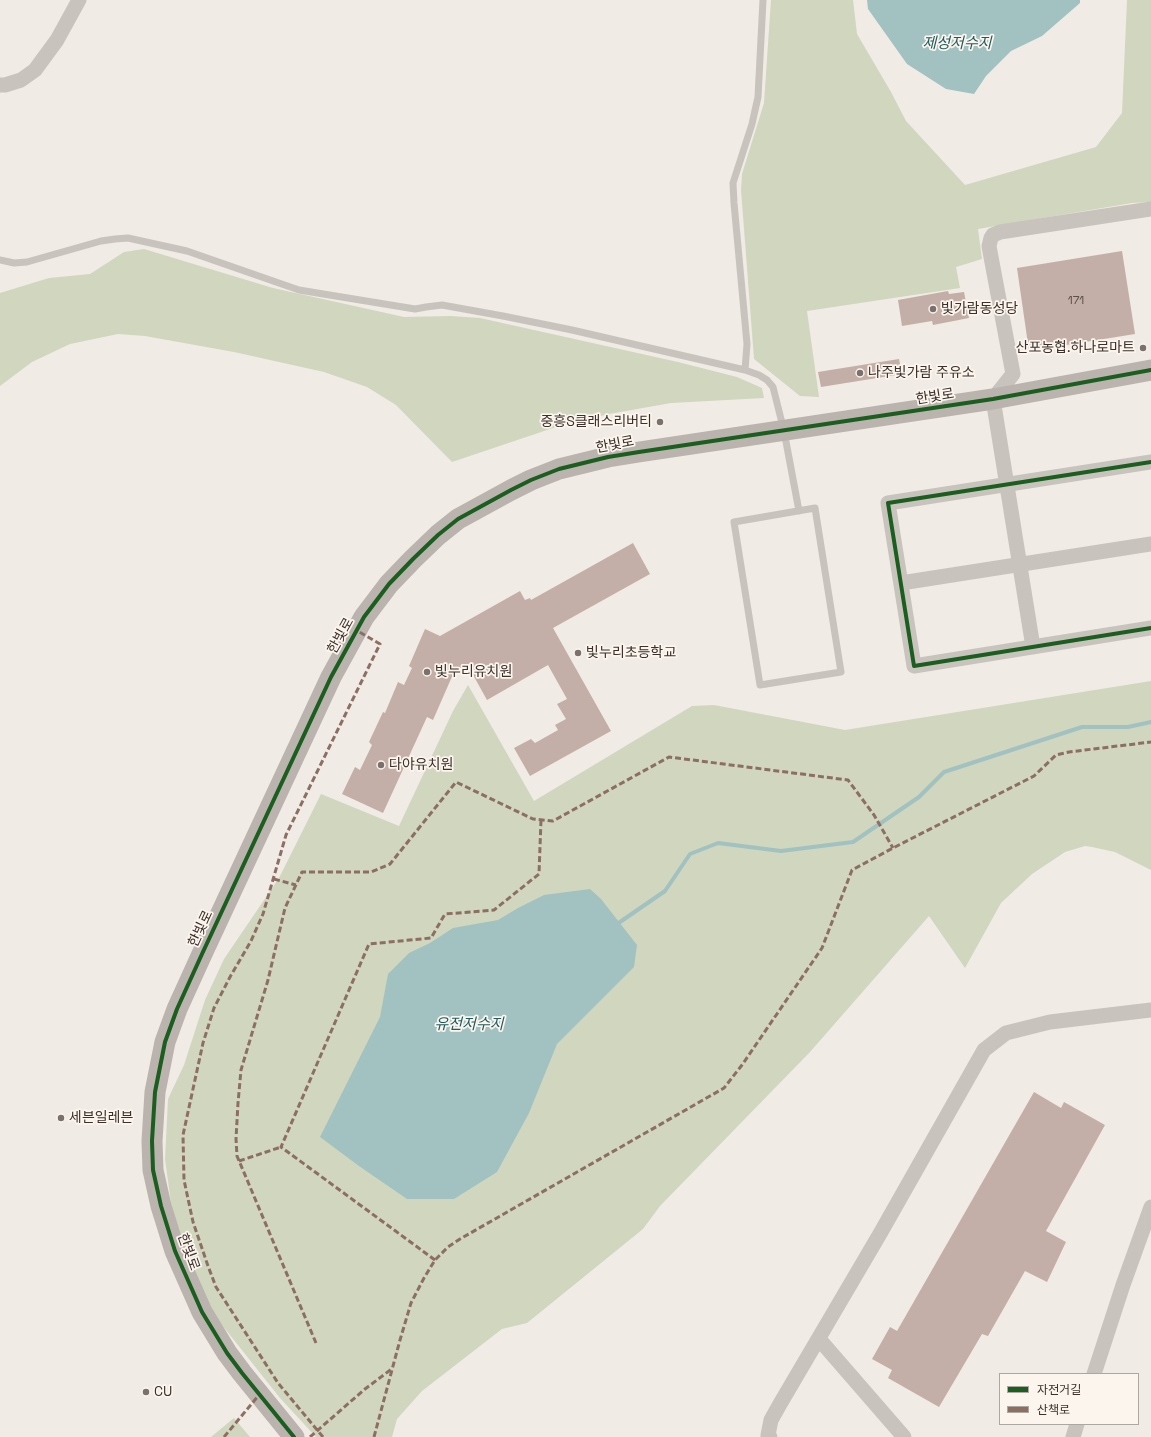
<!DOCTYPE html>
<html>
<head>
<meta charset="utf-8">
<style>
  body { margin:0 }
  #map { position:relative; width:1151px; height:1437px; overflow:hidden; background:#f0ebe5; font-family:"Space Grotesk","Noto Sans KR",sans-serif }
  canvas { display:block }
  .legend { position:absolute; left:999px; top:1373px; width:140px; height:52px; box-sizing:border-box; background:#fbf5ee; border:1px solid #aea6a0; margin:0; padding:5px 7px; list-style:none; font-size:12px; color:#3b302b }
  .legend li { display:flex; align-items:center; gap:8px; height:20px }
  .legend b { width:20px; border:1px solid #aea6a0 }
</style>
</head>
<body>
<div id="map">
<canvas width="1151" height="1437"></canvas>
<ul class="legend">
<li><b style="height:5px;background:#1b5e20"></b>자전거길</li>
<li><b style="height:5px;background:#8d6e63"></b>산책로</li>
</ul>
</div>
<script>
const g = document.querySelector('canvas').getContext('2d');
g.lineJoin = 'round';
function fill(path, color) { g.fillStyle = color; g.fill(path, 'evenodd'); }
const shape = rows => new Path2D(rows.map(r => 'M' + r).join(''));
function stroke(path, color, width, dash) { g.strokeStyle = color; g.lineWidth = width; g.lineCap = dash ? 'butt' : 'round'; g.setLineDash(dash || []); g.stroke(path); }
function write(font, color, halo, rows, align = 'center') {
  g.font = font + ' "Space Grotesk","Noto Sans KR",sans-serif'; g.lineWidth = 3.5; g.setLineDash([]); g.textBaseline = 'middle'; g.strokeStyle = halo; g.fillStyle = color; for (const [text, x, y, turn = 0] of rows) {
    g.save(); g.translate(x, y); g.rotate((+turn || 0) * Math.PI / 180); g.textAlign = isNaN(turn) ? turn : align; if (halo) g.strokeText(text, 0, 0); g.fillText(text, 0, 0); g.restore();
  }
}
fill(shape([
  [771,0,853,0,857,34,891,92,906,121,965,185,1096,147,1122,113,1127,0,1151,0,1151,202,1132,203,978,229,982,259,956,267,960,288,807,311,819,397,800,396,754,359,741,190,742,174,764,103],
  [144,249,273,288,404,317,451,316,480,318,678,362,737,377,762,388,764,398,671,403,609,414,556,427,452,462,396,405,367,387,324,372,234,352,145,336,118,334,70,344,32,362,0,386,0,293,49,278,90,274,124,252],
  [1151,681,1151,870,1115,852,1092,847,1085,846,1065,852,1032,874,1001,903,965,968,929,916,810,1052,660,1206,643,1229,527,1323,502,1329,422,1391,397,1419,392,1437,316,1437,280,1398,218,1320,194,1282,175,1232,165,1159,168,1099,184,1065,205,1000,224,959,279,878,321,794,399,826,453,711,468,685,534,801,692,706,714,705,845,730],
  [234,1418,250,1437,211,1437]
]), '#d1d6bf');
fill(shape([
  [867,0,1080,0,1080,3,1042,36,1011,51,986,76,974,94,946,89,907,64,868,9],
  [590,889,601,899,637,945,634,967,557,1044,529,1113,497,1172,454,1199,407,1199,359,1166,320,1137,380,1017,388,974,409,953,430,943,453,928,498,920,518,908,544,895]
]), '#a1c2c1');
stroke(shape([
  [620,922,665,891,690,854,718,843,781,851,853,842,919,797,944,772,1082,727,1128,727,1151,722]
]), '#a1c2c1', 4);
fill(shape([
  [1122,251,1135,334,1029,351,1017,268],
  [948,291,949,294,964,292,969,318,933,325,932,321,902,326,898,300],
  [899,359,902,374,821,387,818,372],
  [633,543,650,574,553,628,611,731,530,776,514,748,531,739,535,743,558,730,555,725,566,719,557,704,567,699,548,665,487,700,467,664,454,672,433,720,427,717,383,813,342,794,355,767,360,770,372,745,369,742,383,712,385,713,398,682,404,685,412,668,409,666,425,629,440,636,520,591,525,600,530,598,531,600],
  [1034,1092,1061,1108,1064,1102,1105,1125,1046,1231,1066,1242,1047,1282,1025,1271,988,1336,982,1334,939,1407,888,1378,892,1370,872,1359,890,1327,897,1331]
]), '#c3afa7');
stroke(shape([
  [0,260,14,263,27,262,101,241,115,239,128,238,187,251,299,290,415,309,426,307,442,305,503,316,572,330,745,370,759,375,767,380,773,387,784,431,799,511],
  [745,370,747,344,734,203,733,183,752,124,758,97,763,0],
  [815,508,841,672,760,685,734,522,815,508]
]), '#c9c3be', 7);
stroke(shape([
  [0,85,5,85,21,80,35,70,57,40,79,0],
  [1151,462,888,503,914,666,1151,628],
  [901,583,1151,544],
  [1033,647,993,399,1013,374,991,257,989,246,991,238,993,235,1000,232,1151,209],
  [819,1339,904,1437],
  [1094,1374,1123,1285,1151,1207],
  [770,1437,768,1435,771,1420,780,1404,881,1232,984,1050,1006,1033,1050,1022,1151,1010],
  [1073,1437,1077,1424]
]), '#c9c3be', 15);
stroke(shape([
  [294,1437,242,1373,227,1353,202,1312,175,1251,161,1206,153,1170,152,1141,155,1092,165,1042,177,1009,202,954,331,677,364,617,389,584,413,559,438,535,458,519,511,490,531,480,559,469,608,457,639,452,993,399,1151,370]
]), '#bab3ae', 21);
stroke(shape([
  [274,879,296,885],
  [239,1161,281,1147],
  [435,1260,281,1147,369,944,431,938,445,914,494,910,539,874,541,820],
  [316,1343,237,1156,236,1139,238,1103,241,1070,268,980,285,908,302,872,371,872,390,864,456,782,533,819,553,821,669,757,848,780,874,815,893,848],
  [224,1437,259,1395],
  [310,1437,365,1389,393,1368],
  [323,1437,278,1383,216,1287,208,1266,193,1222,184,1180,183,1135,203,1043,214,1008,230,977,251,941,263,914,286,835,380,644,356,630],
  [374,1437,400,1340,411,1303,424,1278,435,1260,448,1247,460,1239,724,1088,742,1065,822,948,852,870,893,848,1034,776,1056,755,1069,752,1151,742]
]), '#8d6e63', 3, [6, 3]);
stroke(shape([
  [1151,462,888,503,914,666,1151,628],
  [294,1437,242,1373,227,1353,202,1312,175,1251,161,1206,153,1170,152,1141,155,1092,165,1042,177,1009,202,954,331,677,364,617,389,584,413,559,438,535,458,519,511,490,531,480,559,469,608,457,639,452,993,399,1151,370]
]), '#1b5e20', 4);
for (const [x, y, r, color] of [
  [933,309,4,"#7a716c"],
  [1143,348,4,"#7a716c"],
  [860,373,4,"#7a716c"],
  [660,422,4,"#7a716c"],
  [578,653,4,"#7a716c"],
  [427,672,4,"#7a716c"],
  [381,765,4,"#7a716c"],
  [61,1118,4,"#7a716c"],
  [146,1392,4,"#7a716c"]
]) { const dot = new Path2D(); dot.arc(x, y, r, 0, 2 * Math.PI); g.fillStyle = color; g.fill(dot); stroke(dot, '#fbf5ee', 1.5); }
write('12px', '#5d504a', null, [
  ["171",1076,301]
]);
write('14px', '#3b302b', '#fbf5ee', [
  ["빛가람동성당",941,309],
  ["산포농협.하나로마트",1135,348,"right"],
  ["나주빛가람 주유소",868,373],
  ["중흥S클래스리버티",652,422,"right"],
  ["빛누리초등학교",586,653],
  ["빛누리유치원",435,672],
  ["다야유치원",389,765],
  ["세븐일레븐",69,1118],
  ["CU",154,1392]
], 'left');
write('14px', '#3b302b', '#fbf5ee', [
  ["한빛로",935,397,-9],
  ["한빛로",615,445,-11],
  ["한빛로",341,636,-61],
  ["한빛로",201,929,-65],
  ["한빛로",188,1252,70]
]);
write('italic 15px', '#1f5a5e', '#fbf5ee', [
  ["제성저수지",957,44],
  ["유전저수지",469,1025]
]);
</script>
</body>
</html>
